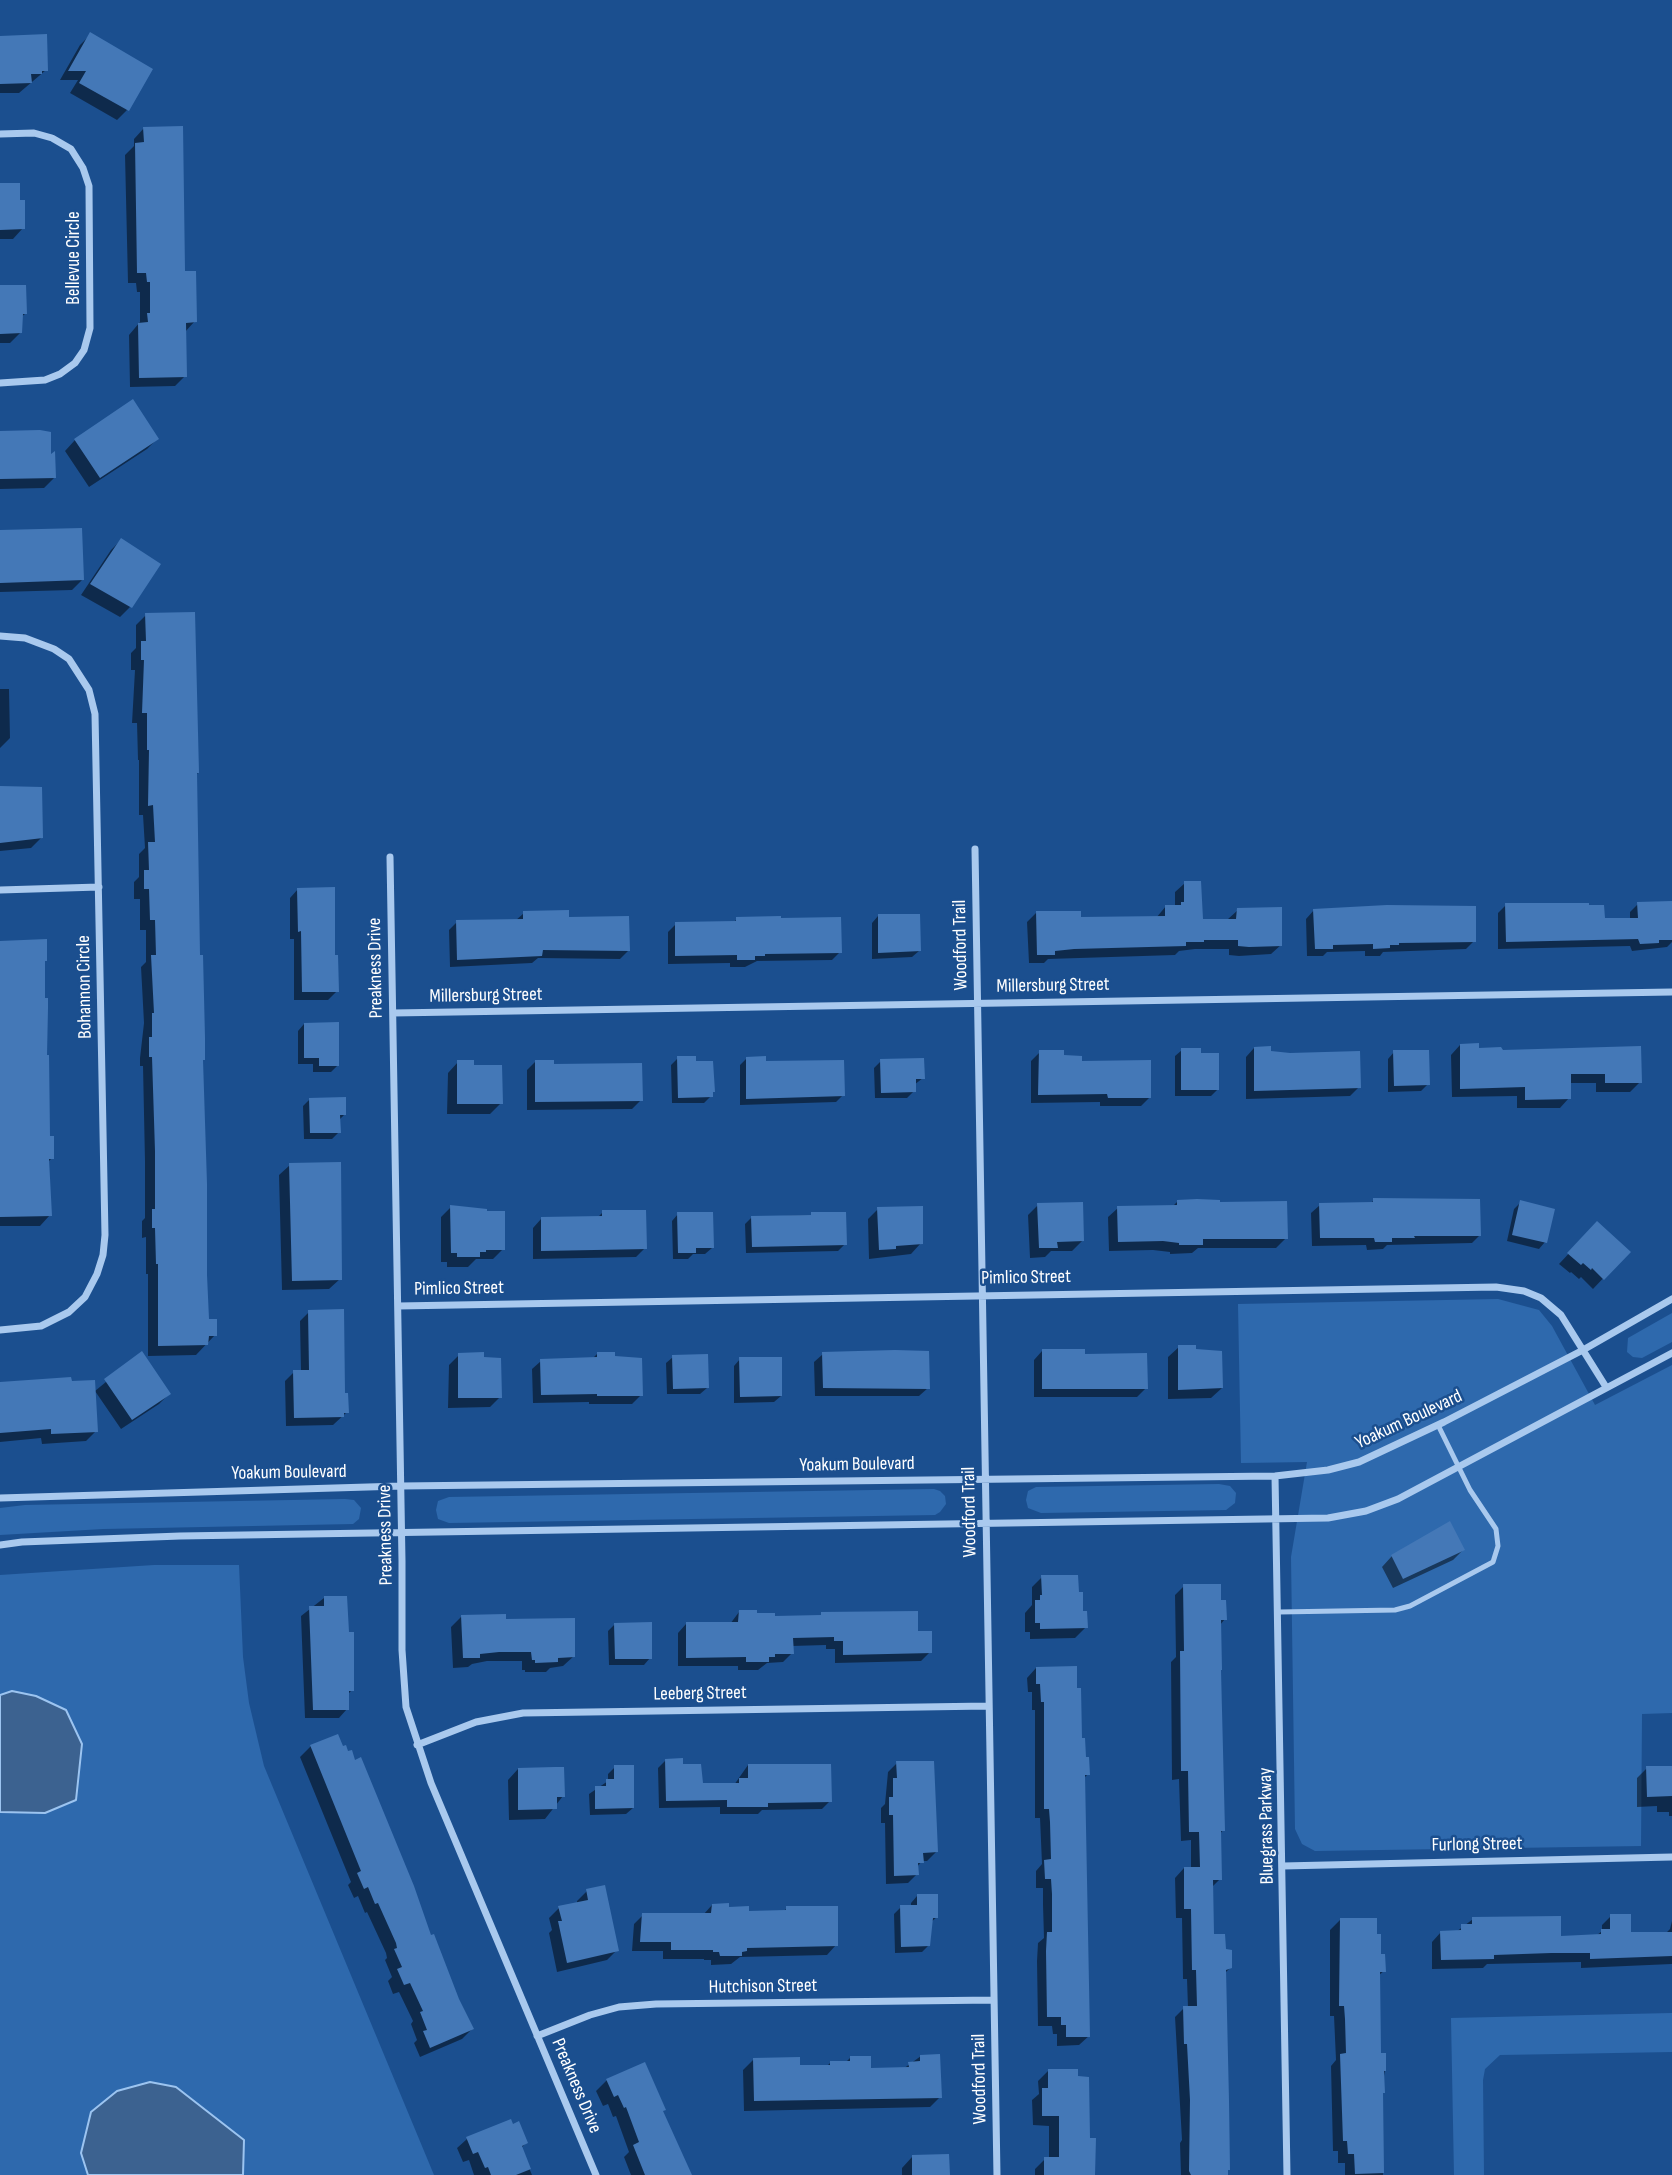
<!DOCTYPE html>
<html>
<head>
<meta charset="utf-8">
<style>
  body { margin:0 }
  canvas { display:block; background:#1b4f8f }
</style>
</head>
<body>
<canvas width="1672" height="2175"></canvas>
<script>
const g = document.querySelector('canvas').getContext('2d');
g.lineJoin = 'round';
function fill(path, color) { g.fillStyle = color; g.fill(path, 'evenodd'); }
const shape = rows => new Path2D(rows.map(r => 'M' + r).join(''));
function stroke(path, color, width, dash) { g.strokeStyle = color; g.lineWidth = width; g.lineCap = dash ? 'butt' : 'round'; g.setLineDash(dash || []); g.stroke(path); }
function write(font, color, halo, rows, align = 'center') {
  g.font = font + ' "Sofia Sans Condensed",sans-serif'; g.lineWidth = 5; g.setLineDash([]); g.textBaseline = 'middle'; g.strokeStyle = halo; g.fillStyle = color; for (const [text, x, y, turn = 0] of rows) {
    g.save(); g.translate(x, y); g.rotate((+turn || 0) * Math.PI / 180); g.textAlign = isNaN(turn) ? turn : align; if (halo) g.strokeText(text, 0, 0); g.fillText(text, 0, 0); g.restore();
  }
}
fill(shape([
  [1498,1299,1539,1310,1552,1326,1595,1405,1672,1365,1672,1713,1642,1714,1641,1846,1315,1851,1302,1844,1295,1829,1291,1557,1307,1462,1241,1463,1238,1304],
  [1672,1313,1672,1342,1642,1358,1633,1357,1627,1352,1628,1338],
  [1219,1484,1230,1486,1236,1493,1235,1503,1226,1510,1041,1513,1028,1508,1026,1500,1028,1491,1036,1487],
  [934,1489,940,1491,945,1496,946,1504,940,1512,935,1515,449,1523,438,1519,436,1510,438,1501,449,1497],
  [345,1499,354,1500,361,1508,359,1519,353,1524,103,1529,0,1535,0,1508,25,1505],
  [154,1565,239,1565,243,1657,249,1703,264,1766,434,2175,0,2175,0,1575],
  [1672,2013,1672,2052,1500,2055,1485,2069,1483,2080,1484,2175,1454,2175,1451,2018]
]), '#2e69ad');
const water = shape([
  [12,1691,36,1696,66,1710,82,1744,76,1800,45,1813,0,1812,0,1695,12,1691],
  [150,2082,176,2087,244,2140,243,2175,88,2175,81,2153,91,2112,117,2091,150,2082]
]);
fill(water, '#3c6290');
stroke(water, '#9cc4f0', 2);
fill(shape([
  [90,35,127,110,117,120,70,93,78,80,60,80,80,45],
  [0,37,46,70,19,93,0,93],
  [144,128,195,321,185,332,185,376,175,386,130,387,129,335,140,322,140,292,137,292,136,283,128,283,125,155,134,146,134,139],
  [0,184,19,202,23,228,13,239,0,239],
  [0,287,25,314,21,317,21,332,10,343,0,343],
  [0,433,54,478,44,488,0,489],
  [157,439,147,449,89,487,65,451,75,440],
  [0,532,82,580,72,590,0,592],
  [121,540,130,607,120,617,81,595,111,550],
  [146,615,198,773,195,775,207,1321,215,1335,196,1355,148,1356,148,1274,146,1274,146,1237,142,1238,142,1221,145,1218,145,1162,143,1066,140,1066,140,1058,144,1023,141,967,146,962,146,930,140,930,140,899,134,899,134,882,139,877,139,854,145,848,143,815,139,815,139,760,138,760,137,723,132,723,135,670,131,670,131,653,136,648,136,625],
  [0,689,9,689,10,738,0,748],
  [0,790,41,838,31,848,0,851],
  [1185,883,1201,921,1228,919,1238,910,1281,945,1271,954,1239,956,1229,955,1229,949,1195,949,1179,951,1175,955,1048,959,1044,963,1029,963,1027,922,1036,913,1080,919,1156,918,1166,906,1175,906,1175,892],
  [298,889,333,956,337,991,328,1000,294,1000,294,939,290,939,290,898],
  [1672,903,1672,942,1667,947,1632,951,1630,946,1498,949,1498,913,1506,905,1603,920,1630,920,1630,912,1638,904],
  [1314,910,1474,941,1466,949,1383,952,1380,956,1365,956,1365,951,1327,952,1323,956,1307,956,1306,919],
  [524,913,567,919,628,951,620,959,538,958,532,963,450,967,449,930,457,922,515,921],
  [878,916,919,951,912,957,872,959,872,923],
  [737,919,840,952,832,960,757,961,745,967,730,967,730,963,668,964,668,932,676,924,733,923],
  [0,943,43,962,49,1138,52,1158,47,1163,50,1215,40,1226,0,1226],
  [304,1024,338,1065,331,1072,313,1072,313,1064,298,1064,298,1031],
  [1460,1045,1502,1052,1639,1048,1640,1082,1630,1092,1596,1092,1596,1083,1569,1083,1569,1098,1560,1108,1517,1108,1517,1096,1452,1097,1451,1055],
  [1254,1048,1359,1087,1350,1096,1246,1099,1246,1057],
  [1182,1050,1199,1055,1218,1089,1211,1096,1175,1096,1175,1056],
  [1040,1052,1080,1063,1150,1097,1141,1106,1100,1106,1100,1102,1031,1103,1031,1061],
  [1394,1052,1428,1084,1421,1091,1388,1092,1388,1059],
  [678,1058,711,1096,704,1103,672,1103,671,1065],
  [747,1058,764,1063,843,1095,836,1102,740,1105,740,1065],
  [881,1061,923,1078,914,1085,914,1091,907,1098,875,1098,874,1068],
  [458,1062,473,1066,501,1103,490,1114,447,1114,448,1073],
  [535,1062,553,1066,641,1100,632,1109,527,1110,527,1070],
  [310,1099,344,1115,339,1120,339,1132,332,1139,304,1139,303,1106],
  [290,1165,340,1279,329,1289,282,1290,279,1175],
  [1374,1200,1480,1235,1472,1243,1387,1245,1383,1249,1367,1250,1366,1245,1312,1246,1311,1213,1320,1205,1370,1204],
  [1177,1202,1286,1238,1276,1248,1198,1248,1192,1253,1170,1254,1170,1252,1153,1250,1109,1251,1108,1217,1118,1208,1172,1207],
  [1521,1202,1545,1242,1539,1249,1507,1241,1514,1209],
  [1038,1205,1083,1240,1072,1251,1051,1251,1045,1257,1030,1258,1028,1215],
  [451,1207,503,1249,493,1259,476,1259,468,1267,447,1267,447,1262,441,1262,441,1217],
  [878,1209,921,1243,911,1254,869,1259,868,1219],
  [603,1212,645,1248,636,1257,533,1259,533,1228,541,1219,597,1218],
  [678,1214,712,1248,705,1254,693,1254,688,1259,673,1259,672,1221],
  [844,1214,845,1244,838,1251,746,1253,745,1224,752,1217],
  [1587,1234,1628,1252,1593,1289,1581,1277,1579,1279,1571,1272,1570,1273,1559,1264],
  [309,1312,344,1395,347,1412,333,1425,286,1426,285,1381,294,1372,301,1372,300,1321],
  [1179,1347,1222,1388,1211,1398,1168,1399,1168,1357],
  [1042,1351,1083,1356,1146,1388,1137,1397,1034,1397,1034,1360],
  [597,1354,613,1358,641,1395,632,1404,589,1404,589,1402,533,1403,532,1369,541,1361,592,1359],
  [823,1354,928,1388,919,1396,815,1396,814,1362],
  [459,1355,500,1397,490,1407,448,1408,449,1365],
  [673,1357,707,1388,700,1394,667,1394,666,1363],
  [740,1359,781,1396,774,1402,734,1403,734,1366],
  [118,1372,169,1394,159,1404,121,1429,95,1391],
  [0,1383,96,1431,86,1441,42,1444,41,1438,0,1442],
  [1463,1550,1453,1560,1393,1588,1382,1567,1392,1556],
  [1042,1577,1081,1613,1086,1627,1075,1638,1030,1639,1030,1632,1025,1632,1025,1613,1032,1605,1032,1587],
  [1184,1586,1220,1602,1225,1619,1220,1625,1223,1830,1220,1834,1220,1879,1211,1888,1212,1936,1224,1951,1230,1968,1224,1974,1228,2175,1181,2175,1180,2143,1182,2140,1175,2017,1184,2008,1188,2008,1187,1979,1183,1979,1182,1918,1176,1918,1175,1878,1184,1868,1191,1868,1191,1840,1181,1841,1179,1779,1172,1780,1171,1662,1176,1657,1175,1595],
  [324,1598,352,1690,347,1695,347,1709,339,1718,305,1718,301,1616],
  [739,1612,774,1618,819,1617,822,1614,917,1633,930,1652,921,1661,835,1663,835,1649,826,1649,826,1645,792,1646,792,1653,783,1662,767,1663,758,1670,738,1670,738,1666,678,1666,678,1633,686,1624,730,1624],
  [461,1617,504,1620,574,1656,563,1666,550,1668,546,1672,525,1672,525,1670,522,1670,522,1661,487,1661,472,1664,468,1667,453,1668,451,1627],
  [615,1624,650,1658,644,1665,609,1665,608,1631],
  [1036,1668,1080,1740,1088,1774,1083,1779,1089,2036,1079,2045,1057,2046,1057,2034,1053,2034,1052,2026,1038,2026,1037,1961,1038,1943,1044,1938,1043,1905,1043,1888,1036,1888,1036,1871,1042,1864,1040,1818,1035,1818,1035,1710,1032,1710,1032,1692,1028,1692,1027,1678],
  [337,1736,472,2029,462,2039,420,2057,414,2043,417,2040,411,2024,413,2021,399,1992,393,1994,388,1981,392,1977,385,1960,387,1958,386,1953,367,1912,365,1913,358,1896,354,1898,348,1885,351,1882,300,1757,311,1746],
  [666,1760,682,1766,701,1785,734,1785,748,1765,830,1801,822,1809,762,1810,758,1814,720,1814,720,1807,659,1808,658,1768],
  [897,1763,936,1852,927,1861,922,1861,917,1867,917,1874,908,1883,886,1884,885,1823,881,1823,881,1808,885,1804,888,1772],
  [615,1767,633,1808,626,1814,590,1815,589,1794,608,1781,608,1774],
  [1672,1767,1672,1816,1669,1816,1669,1812,1657,1812,1657,1806,1637,1807,1637,1778,1647,1768],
  [518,1769,563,1796,545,1819,509,1820,508,1780],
  [587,1891,617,1950,607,1960,557,1972,549,1933,552,1930,549,1918,559,1908,577,1904,577,1901],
  [917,1896,937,1917,930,1923,928,1946,922,1952,895,1953,894,1914,901,1907,911,1907,911,1903],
  [712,1905,748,1912,783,1912,787,1908,836,1945,827,1955,740,1957,731,1964,711,1965,711,1960,704,1960,704,1959,663,1959,663,1951,632,1951,634,1924,643,1915,703,1915],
  [1611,1916,1630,1934,1665,1934,1670,1929,1672,1921,1672,1964,1581,1968,1581,1962,1487,1964,1483,1968,1432,1969,1432,1942,1441,1932,1456,1932,1473,1919,1559,1937,1596,1936,1602,1931,1602,1925],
  [1340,1920,1375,1936,1384,1971,1378,1976,1379,2055,1385,2070,1381,2094,1383,2175,1345,2175,1345,2163,1338,2163,1338,2151,1333,2151,1331,2066,1336,2060,1334,2016,1330,2016,1330,1930],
  [921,2056,940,2097,930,2107,744,2111,743,2070,753,2060,798,2067,826,2067,831,2062,846,2062,850,2058,869,2070,903,2069],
  [1048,2071,1089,2140,1094,2175,1035,2175,1035,2169,1045,2159,1049,2159,1049,2126,1033,2125,1032,2100,1039,2094,1038,2081],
  [607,2080,677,2148,690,2175,631,2175,624,2157,629,2152,616,2116,613,2117,608,2104,603,2106,596,2091],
  [467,2139,526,2143,521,2148,532,2175,474,2175,469,2160,463,2162,457,2148],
  [912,2157,948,2175,902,2175,902,2168]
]), '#0007');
fill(shape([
  [90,32,153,69,129,111,79,83,86,71,68,71],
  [47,34,48,71,42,71,42,74,31,74,32,83,0,84,0,36],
  [183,126,185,271,196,271,197,322,186,323,187,377,139,378,138,323,148,322,147,313,150,313,150,282,147,282,146,273,137,273,135,143,144,142,143,127],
  [0,183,20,183,20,200,25,200,25,229,0,230],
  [0,285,26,285,27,314,23,314,22,333,0,334],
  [133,399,159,439,100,478,74,439],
  [40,430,51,432,51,454,55,451,56,478,0,479,0,431],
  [82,528,84,580,0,583,0,530],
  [121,538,161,564,132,608,90,584],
  [195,612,199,773,197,773,200,955,203,955,205,1038,205,1060,203,1060,207,1184,207,1275,209,1319,217,1319,217,1336,209,1336,208,1345,158,1346,158,1264,156,1264,155,1228,152,1228,152,1209,155,1209,155,1151,152,1057,149,1057,149,1037,152,1037,152,1013,154,1013,151,955,156,955,155,920,150,920,149,889,144,889,144,870,149,870,148,842,155,842,153,805,148,806,149,750,147,750,147,713,142,713,144,660,141,660,141,641,146,641,145,613],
  [0,786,42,787,43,838,0,843],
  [1184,881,1201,881,1203,919,1236,919,1237,908,1282,907,1282,946,1249,947,1238,946,1238,940,1204,940,1204,942,1186,942,1186,946,1074,949,1055,951,1055,955,1037,955,1036,911,1081,911,1081,917,1165,916,1165,905,1181,905,1181,902,1184,902],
  [335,887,335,955,338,955,339,992,302,992,301,931,298,932,297,888],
  [1672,901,1672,940,1659,940,1659,943,1640,944,1638,939,1506,942,1505,903,1589,903,1589,905,1604,905,1605,918,1638,918,1637,902],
  [1387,905,1476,906,1476,942,1399,943,1399,945,1390,945,1390,948,1373,949,1373,944,1333,945,1333,949,1315,949,1313,909],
  [569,910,569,917,629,916,630,951,543,950,542,956,457,960,456,920,523,919,523,911],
  [878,914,920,914,921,951,878,953],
  [781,916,781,918,841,917,842,953,765,954,765,956,755,956,755,960,737,960,737,955,675,956,675,922,736,921,736,917],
  [47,939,47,961,45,961,45,998,48,998,48,1008,47,1055,49,1055,50,1136,54,1136,54,1159,49,1159,52,1216,0,1217,0,941],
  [339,1022,339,1066,319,1066,319,1058,304,1058,304,1023],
  [1479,1043,1479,1048,1501,1047,1503,1050,1641,1046,1642,1083,1605,1083,1605,1074,1571,1074,1571,1099,1525,1100,1525,1087,1460,1089,1460,1044],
  [1271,1046,1271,1051,1290,1053,1360,1051,1361,1088,1254,1091,1254,1047],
  [1181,1048,1201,1048,1201,1053,1219,1053,1219,1090,1181,1090],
  [1039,1050,1064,1050,1064,1055,1082,1056,1082,1061,1151,1060,1151,1098,1108,1098,1107,1094,1038,1095],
  [1393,1050,1429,1050,1430,1085,1394,1086],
  [677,1056,696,1056,696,1061,713,1061,715,1092,713,1092,713,1097,678,1098],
  [766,1056,766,1061,844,1060,845,1096,746,1099,746,1057],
  [924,1058,925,1079,916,1079,916,1092,881,1093,880,1059],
  [457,1060,474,1060,474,1065,502,1065,503,1104,457,1104],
  [535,1060,554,1060,554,1064,642,1063,643,1101,535,1102],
  [346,1097,346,1115,340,1115,341,1133,310,1133,309,1098],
  [341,1162,342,1280,292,1281,289,1163],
  [1373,1198,1480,1199,1481,1236,1414,1236,1415,1238,1392,1238,1392,1242,1375,1242,1374,1238,1320,1238,1319,1203,1373,1202],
  [1197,1199,1220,1200,1220,1202,1287,1201,1288,1239,1203,1239,1203,1245,1179,1245,1179,1243,1163,1241,1118,1242,1117,1206,1177,1205,1177,1200],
  [1520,1200,1555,1209,1547,1243,1512,1235],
  [1083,1202,1084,1241,1057,1242,1058,1248,1039,1248,1037,1203],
  [450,1205,487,1209,487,1211,505,1211,505,1250,486,1250,486,1252,480,1252,480,1257,457,1257,457,1253,451,1253],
  [923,1206,923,1244,896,1246,896,1249,879,1250,877,1207],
  [602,1210,646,1210,647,1249,541,1251,541,1217,602,1216],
  [677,1212,713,1212,714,1248,696,1248,696,1253,678,1253],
  [811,1212,846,1212,847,1245,752,1247,751,1216,811,1215],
  [1597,1221,1631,1252,1604,1280,1592,1268,1591,1270,1583,1263,1581,1265,1567,1253],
  [344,1309,345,1393,348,1393,349,1413,344,1413,344,1417,294,1418,293,1370,309,1370,308,1310],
  [1178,1345,1196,1345,1196,1349,1222,1351,1223,1388,1178,1390],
  [1042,1349,1085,1349,1085,1354,1147,1353,1148,1389,1042,1389],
  [895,1350,929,1351,930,1389,823,1388,822,1352],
  [142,1351,171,1394,132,1420,104,1379],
  [484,1352,484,1357,501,1358,502,1398,458,1398,458,1353],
  [597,1352,615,1352,615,1356,642,1358,643,1396,597,1396,597,1394,541,1395,540,1359,597,1357],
  [708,1354,709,1388,673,1389,672,1355],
  [739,1357,782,1357,782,1396,740,1397],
  [71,1377,72,1381,95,1380,98,1432,51,1434,51,1429,0,1433,0,1382],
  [1450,1521,1465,1550,1403,1579,1391,1555],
  [1041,1575,1078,1575,1079,1592,1083,1592,1083,1611,1087,1611,1088,1628,1040,1629,1040,1623,1035,1623,1035,1600,1040,1600,1040,1595,1042,1595],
  [1183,1584,1221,1584,1221,1600,1226,1600,1227,1620,1221,1620,1222,1670,1221,1670,1225,1831,1221,1831,1222,1880,1213,1880,1214,1934,1225,1934,1226,1949,1232,1950,1232,1968,1226,1970,1229,2101,1230,2170,1228,2170,1228,2175,1191,2175,1189,2171,1190,2100,1187,2044,1184,2044,1183,2006,1197,2006,1196,1970,1192,1970,1191,1909,1184,1909,1184,1867,1200,1867,1199,1832,1189,1832,1188,1771,1181,1771,1180,1651,1184,1651],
  [324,1596,347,1596,349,1632,354,1632,354,1691,349,1691,349,1710,313,1710,309,1606,324,1606],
  [739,1610,757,1610,757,1613,775,1613,775,1616,821,1615,821,1612,918,1611,918,1631,932,1631,932,1653,843,1655,843,1641,834,1641,834,1637,793,1638,794,1654,775,1654,775,1657,769,1657,769,1662,746,1662,746,1657,686,1658,686,1622,738,1622],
  [506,1614,506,1619,575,1618,575,1657,558,1658,558,1662,535,1663,535,1660,532,1660,531,1652,499,1652,480,1654,480,1658,463,1658,461,1615],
  [652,1622,652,1659,615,1659,614,1623],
  [1077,1666,1077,1688,1081,1688,1082,1738,1085,1738,1086,1757,1089,1757,1090,1775,1085,1775,1090,2037,1066,2037,1066,2025,1061,2025,1061,2017,1047,2017,1046,1951,1047,1932,1052,1932,1052,1894,1051,1879,1045,1879,1044,1860,1051,1859,1050,1822,1049,1809,1044,1809,1044,1702,1041,1702,1040,1684,1036,1684,1036,1667],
  [338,1734,343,1746,346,1745,348,1751,352,1750,355,1760,361,1757,414,1886,431,1935,434,1934,459,1999,474,2029,430,2048,423,2031,427,2030,420,2012,423,2011,410,1983,404,1985,397,1969,402,1967,394,1949,397,1948,396,1943,378,1903,375,1904,368,1887,364,1889,357,1873,361,1871,310,1745],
  [683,1758,683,1764,701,1764,703,1783,739,1783,739,1778,748,1778,748,1764,831,1764,832,1802,768,1803,768,1807,727,1807,727,1800,666,1801,665,1759],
  [896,1761,934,1761,938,1852,923,1853,924,1863,918,1863,919,1875,894,1876,893,1815,889,1815,889,1797,893,1797,893,1778,897,1778],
  [614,1765,634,1765,634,1808,595,1809,595,1786,606,1786,606,1779,614,1779],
  [1646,1766,1672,1766,1672,1796,1647,1797],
  [555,1767,564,1767,565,1797,557,1797,557,1809,518,1810,518,1768],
  [605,1885,619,1951,567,1963,558,1921,562,1921,558,1906,588,1900,586,1889],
  [917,1894,938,1894,938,1918,933,1918,930,1946,901,1947,900,1905,917,1905],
  [729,1903,729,1907,749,1906,749,1911,786,1910,786,1906,838,1906,838,1946,747,1948,747,1951,742,1952,742,1956,720,1956,719,1952,713,1952,713,1950,671,1950,671,1942,640,1942,642,1913,711,1913,712,1904],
  [1610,1914,1631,1914,1631,1932,1672,1932,1672,1956,1590,1959,1590,1953,1551,1953,1494,1955,1494,1959,1441,1960,1440,1931,1461,1930,1461,1924,1472,1924,1472,1917,1561,1916,1561,1936,1601,1934,1601,1929,1610,1929],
  [1340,1918,1377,1918,1377,1934,1381,1934,1381,1954,1385,1954,1386,1972,1380,1972,1381,2053,1386,2053,1386,2071,1384,2071,1385,2093,1383,2093,1384,2173,1355,2174,1354,2154,1348,2154,1347,2141,1343,2141,1340,2054,1346,2053,1345,2019,1344,2006,1339,2006],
  [940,2054,942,2098,754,2101,753,2058,800,2057,800,2065,830,2065,830,2061,850,2061,850,2056,871,2056,871,2068,909,2067,908,2062,920,2061,920,2055],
  [645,2062,666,2110,663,2111,692,2175,645,2175,633,2145,639,2142,626,2107,624,2108,618,2095,614,2097,606,2079],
  [1048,2069,1078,2069,1078,2076,1089,2077,1090,2138,1096,2138,1095,2175,1044,2175,1044,2157,1059,2157,1059,2116,1042,2116,1042,2088,1048,2088],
  [511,2119,513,2124,519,2121,528,2143,522,2146,531,2169,516,2175,491,2175,488,2167,485,2168,478,2152,473,2154,466,2137],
  [949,2154,950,2175,912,2175,912,2155]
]), '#4478b7');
stroke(shape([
  [1279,1612,1395,1610,1410,1606,1493,1562,1498,1546,1496,1529,1470,1490,1438,1425]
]), '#a9c9ee', 5);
stroke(shape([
  [0,134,34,133,52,138,71,149,83,168,89,186,90,328,84,350,75,363,60,374,45,380,0,383],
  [0,636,25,638,54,649,69,659,89,690,95,714,105,1235,103,1255,97,1274,85,1297,69,1312,41,1326,0,1330],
  [975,849,997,2175],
  [390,857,402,1561,402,1650,406,1707,431,1783,596,2175],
  [0,890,99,887],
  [393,1013,1672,992],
  [398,1306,1496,1287,1524,1291,1541,1298,1561,1315,1606,1387],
  [1275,1476,1287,2175],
  [0,1498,401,1486,1275,1476,1328,1470,1359,1462,1444,1422,1583,1350,1672,1299],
  [0,1545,22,1542,180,1536,1328,1518,1366,1511,1398,1499,1672,1353],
  [417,1745,476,1722,523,1713,988,1706],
  [1283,1866,1672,1857],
  [537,2036,590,2015,619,2007,656,2004,994,2000]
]), '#a9c9ee', 7);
write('19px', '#fff', '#1b4f8f', [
  ["Bellevue Circle",74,258,-90],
  ["Woodford Trail",961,945,-91],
  ["Preakness Drive",376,968,-91],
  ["Millersburg Street",1053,986,-1],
  ["Bohannon Circle",85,987,-91],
  ["Millersburg Street",486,996,-1],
  ["Pimlico Street",1026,1278,-1],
  ["Pimlico Street",459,1289,-1],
  ["Yoakum Boulevard",1409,1420,-25],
  ["Yoakum Boulevard",857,1465,-1],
  ["Yoakum Boulevard",289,1473,-1],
  ["Woodford Trail",970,1512,-91],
  ["Preakness Drive",386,1535,-91],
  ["Leeberg Street",700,1694,-1],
  ["Bluegrass Parkway",1267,1826,-91],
  ["Furlong Street",1477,1845,-1],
  ["Hutchison Street",763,1987,-1],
  ["Woodford Trail",980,2079,-91],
  ["Preakness Drive",576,2086,67]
]);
</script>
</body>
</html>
